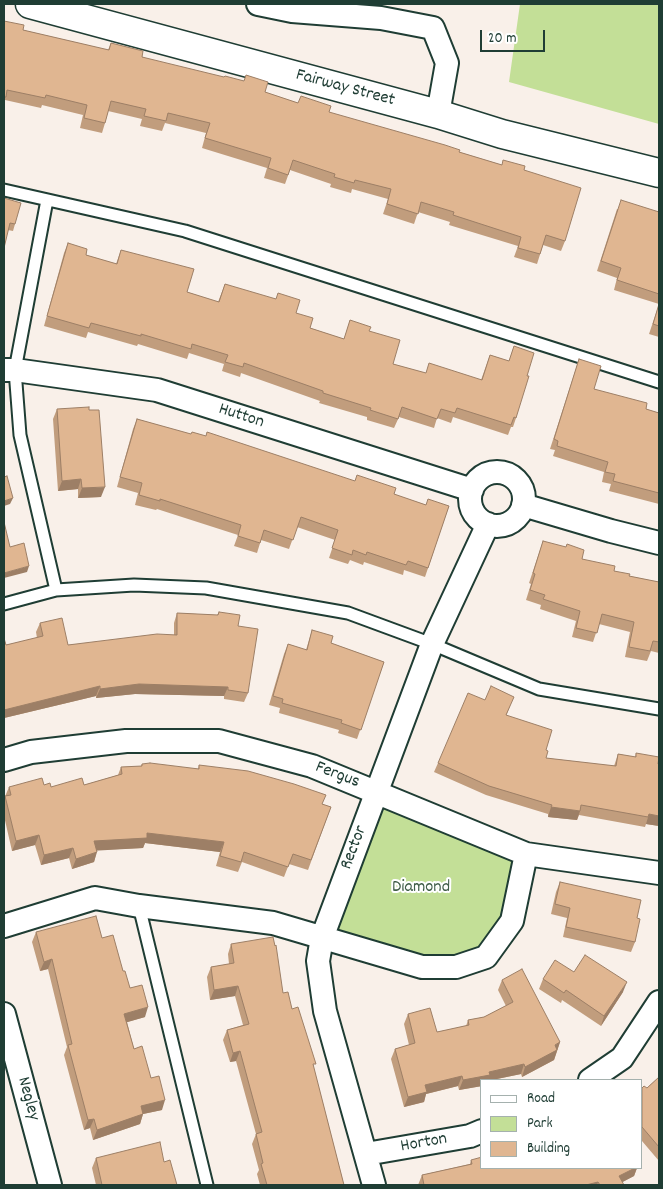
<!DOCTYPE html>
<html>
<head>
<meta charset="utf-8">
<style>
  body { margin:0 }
  #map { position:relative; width:663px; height:1189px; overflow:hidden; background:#f9f0e9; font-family:Dekko,sans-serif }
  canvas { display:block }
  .frame { position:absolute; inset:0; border:5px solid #1f3d34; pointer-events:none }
  .legend { position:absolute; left:480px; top:1079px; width:162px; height:90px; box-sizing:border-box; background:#fff; border:1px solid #a5b1ae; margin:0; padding:6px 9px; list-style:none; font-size:15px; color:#1f3d34 }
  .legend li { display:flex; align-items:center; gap:10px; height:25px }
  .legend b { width:25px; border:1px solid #a5b1ae }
  .scale { position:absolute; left:480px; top:30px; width:65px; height:22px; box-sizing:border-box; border:2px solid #1f3d34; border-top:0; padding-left:6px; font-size:15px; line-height:18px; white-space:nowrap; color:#1f3d34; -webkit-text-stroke:4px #fff; paint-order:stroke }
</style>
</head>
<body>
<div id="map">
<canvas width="663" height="1189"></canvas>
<div class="frame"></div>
<ul class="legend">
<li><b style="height:6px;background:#fff"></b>Road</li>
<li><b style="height:14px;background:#c3df97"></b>Park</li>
<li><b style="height:14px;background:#e0b691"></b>Building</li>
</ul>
<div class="scale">20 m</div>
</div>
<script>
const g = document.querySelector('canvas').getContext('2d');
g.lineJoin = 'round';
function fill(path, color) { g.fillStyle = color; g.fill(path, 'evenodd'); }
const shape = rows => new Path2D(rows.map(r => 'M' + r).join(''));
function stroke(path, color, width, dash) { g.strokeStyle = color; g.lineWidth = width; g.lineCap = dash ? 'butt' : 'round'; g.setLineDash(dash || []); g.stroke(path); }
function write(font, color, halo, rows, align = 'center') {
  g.font = font + ' Dekko,sans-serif'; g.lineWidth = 4; g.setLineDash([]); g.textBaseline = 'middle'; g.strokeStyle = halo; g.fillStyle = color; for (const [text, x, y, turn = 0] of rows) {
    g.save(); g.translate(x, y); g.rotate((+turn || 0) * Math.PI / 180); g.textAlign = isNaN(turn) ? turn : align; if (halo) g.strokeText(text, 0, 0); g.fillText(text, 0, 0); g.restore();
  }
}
fill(shape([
  [520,4,659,4,659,124,509,82],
  [378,794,524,855,510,921,484,955,455,964,325,936]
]), '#c3df97');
const lane = shape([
  [4,190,185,231,659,382],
  [47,200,15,370,20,435,56,590],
  [4,604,56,590,134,585,206,588,348,613,432,644,539,689,659,709],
  [139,906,207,1185]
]);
const street = shape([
  [258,4,292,11,381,18,433,28,447,63,438,114],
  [4,370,15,370,157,390,472,490],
  '470 499a27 27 0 1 1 54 0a27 27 0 1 1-54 0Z',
  [523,505,611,531,659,543],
  [4,760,31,752,126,741,219,741,312,766,526,854,659,873],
  [4,926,95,898,139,906,273,923,422,967,456,967,486,957,512,921,526,854],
  [4,1014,50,1185],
  [590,1080,622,1058,659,1002],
  [366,1154,470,1136,482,1131],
  [374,1185,325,1011,318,961,322,938,432,644,488,524]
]);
const secondary = shape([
  [30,4,438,114,502,134,659,173]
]);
stroke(lane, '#1f3d34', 15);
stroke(street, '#1f3d34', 26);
stroke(secondary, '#1f3d34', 31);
stroke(lane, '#fff', 11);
stroke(street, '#fff', 22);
stroke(secondary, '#fff', 28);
fill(shape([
  [4,21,23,30,108,50,111,43,142,57,265,92,298,103,502,165,524,170,565,241,561,251,543,245,537,264,514,257,518,246,449,225,450,222,418,212,414,224,383,214,388,199,352,189,351,193,330,187,331,184,290,170,285,184,264,178,267,168,202,148,206,133,165,123,162,131,140,126,142,119,108,111,105,123,102,133,80,128,83,115,42,105,41,108,5,100,4,102],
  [4,198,15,224,13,231,8,230],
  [617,209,659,212,659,337,649,334,659,304,614,290,617,278,597,271],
  [68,243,86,255,116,264,121,250,187,292,218,302,225,284,296,313,310,328,344,339,350,320,369,331,393,364,425,373,481,380,490,355,509,361,514,346,527,376,516,418,513,427,511,427,508,435,453,417,451,423,437,418,434,428,399,417,394,428,367,420,367,417,319,403,320,401,241,373,240,377,222,371,224,364,189,353,187,359,138,344,137,346,88,332,86,338,44,326,64,253],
  [579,359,594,389,646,409,659,413,659,504,609,491,611,484,602,482,604,472,553,456,555,450,550,449],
  [57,409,101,497,78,498,78,489,58,491,53,419],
  [137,419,354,481,426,505,449,506,425,577,404,570,403,575,364,562,363,565,350,560,348,564,329,558,335,540,297,527,289,549,261,540,257,553,234,546,238,535,157,509,156,510,135,505,138,493,117,487,133,429],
  [543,541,582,559,614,571,629,576,659,582,659,653,651,651,647,661,625,657,630,632,599,624,593,642,572,637,576,621,540,609,541,605,526,600,531,584,529,583],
  [219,612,238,626,248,693,244,702,224,699,224,696,135,694,96,698,96,696,4,718,4,638,6,645,37,638,36,632,40,623,68,645,174,635,174,623,177,613,217,615],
  [312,630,331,643,384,662,357,739,338,733,339,730,279,713,280,708,269,705,284,654,288,644,306,650],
  [485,700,510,706,506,716,546,750,546,758,614,766,618,754,635,757,636,753,658,764,659,826,646,824,645,827,579,815,577,820,548,817,548,814,486,795,434,772,438,763],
  [142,764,198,769,199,765,331,807,308,870,289,864,284,877,242,862,238,872,216,866,220,852,145,843,143,848,97,850,94,862,72,869,69,858,41,865,35,845,12,851,4,816,4,799,9,787,44,785,51,787,84,785,118,775,121,767,141,766],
  [560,882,637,918,635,942,631,952,563,937,567,918,551,914,556,892],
  [36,932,102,938,123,971,130,988,145,1017,127,1022,134,1049,151,1078,162,1110,143,1114,140,1124,93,1140,90,1128,84,1130,64,1055,67,1047,48,969,40,971,32,942],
  [231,944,283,993,292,1009,314,1069,344,1185,260,1185,257,1174,259,1170,252,1144,256,1134,236,1061,230,1062,223,1040,227,1030,243,1025,235,996,210,1000,207,977,211,967,229,964,228,954],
  [574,972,623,992,601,1026,562,1000,561,1003,539,989,543,979],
  [502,980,560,1042,554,1060,522,1077,521,1074,492,1080,482,1080,482,1086,459,1090,458,1086,426,1094,424,1102,404,1107,391,1059,395,1049,409,1045,404,1024,408,1014,437,1032,466,1026,468,1020,484,1017,506,1006,498,990],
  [659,1077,659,1161,642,1141,642,1088,647,1088],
  [96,1158,164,1162,177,1185,96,1185,92,1168],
  [471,1160,482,1168,637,1168,634,1176,622,1182,624,1185,418,1185,422,1175,470,1164]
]), '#c19d7d');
fill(shape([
  [81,479,78,489,58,491,62,481],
  [105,487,101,497,78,498,82,488],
  [13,498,10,504,4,506,4,501],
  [29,566,27,572,4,578,4,573],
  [139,684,228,687,224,696,135,694,96,698,100,689],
  [100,686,96,696,4,718,4,710],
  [551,807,580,811,577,820,548,817],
  [649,814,659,816,659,826,646,824],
  [147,833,224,842,220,852,145,843,143,848,90,851,94,841],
  [39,835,35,845,12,851,16,841],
  [73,848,69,858,41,865,44,855],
  [97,852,94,862,72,869,76,859],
  [52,959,48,969,40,971,44,962],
  [627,982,623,992,601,1026,604,1016],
  [238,986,235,996,210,1000,214,990],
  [148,1007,145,1017,121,1024,124,1014],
  [560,1042,554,1060,522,1077,525,1067],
  [240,1051,236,1061,230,1062,233,1053],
  [524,1064,521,1074,492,1080,482,1080,482,1086,459,1090,463,1080,489,1072],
  [462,1076,458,1086,426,1094,424,1102,404,1107,408,1097,425,1085],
  [165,1100,162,1110,143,1114,140,1124,93,1140,97,1130,141,1106],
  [94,1119,90,1128,84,1130,88,1120],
  [635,1168,637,1168,634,1176,617,1185,619,1176],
  [598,1182,597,1185,586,1185]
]), '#9d7f66');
const building = shape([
  [4,21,24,25,23,30,109,50,111,43,143,51,142,57,224,77,225,76,244,81,246,75,268,82,265,92,298,103,301,96,331,106,329,112,445,145,460,150,459,152,502,165,503,160,525,166,524,170,581,188,565,241,546,235,540,254,518,248,521,237,453,215,454,212,421,202,418,214,387,204,391,189,355,180,354,183,334,177,335,174,293,160,288,175,268,168,271,158,205,138,210,123,168,113,166,121,144,116,146,109,111,101,105,123,84,118,87,105,46,95,45,98,7,90,6,97,4,97,4,21],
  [4,198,21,203,15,224,10,223,4,248,4,198],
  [621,200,659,212,659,294,617,280,621,268,601,261,621,200],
  [68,243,87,249,86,255,117,264,121,250,194,269,187,292,219,302,225,284,276,299,278,293,300,300,296,313,313,318,310,328,344,339,350,320,371,327,369,331,400,340,393,364,426,373,429,363,482,380,490,355,509,361,514,346,534,353,527,376,529,376,516,418,514,417,511,425,457,408,455,413,441,409,437,419,402,407,398,419,370,410,371,408,323,393,323,391,244,363,243,367,225,362,228,355,192,344,191,349,141,334,141,336,91,323,89,328,47,316,68,243],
  [659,304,659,326,653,324,659,304],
  [579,359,601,366,594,389,647,403,646,409,659,413,659,493,613,481,615,474,605,472,608,462,557,446,558,441,554,439,579,359],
  [89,407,89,410,99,410,105,487,82,488,81,479,62,481,57,409,89,407],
  [137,419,191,434,192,432,206,436,207,432,355,481,357,475,396,488,394,494,426,505,428,499,449,506,428,568,408,561,406,565,367,552,366,555,353,550,352,555,332,548,338,530,301,517,293,540,264,530,260,543,238,536,241,525,160,499,160,501,139,495,142,483,120,477,137,419],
  [7,476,13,498,4,501,4,477,7,476],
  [4,522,10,547,24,543,29,566,4,573,4,522],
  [543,541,566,547,567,544,584,550,582,559,615,566,614,571,630,574,629,576,659,582,659,642,653,641,650,651,629,647,634,622,602,614,597,633,576,628,580,611,543,599,545,595,530,590,535,574,533,573,543,541],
  [219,612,240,615,238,626,258,629,248,693,228,690,228,687,139,684,100,689,100,686,4,710,4,638,6,645,43,636,40,623,62,618,68,645,157,634,177,635,177,613,218,615,219,612],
  [312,630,333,636,331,643,384,662,361,730,341,723,342,720,282,703,283,699,273,696,288,644,307,650,312,630],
  [491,686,514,697,506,715,552,730,546,750,548,751,546,758,616,766,618,754,636,757,636,753,659,757,658,764,659,764,659,816,649,814,648,817,581,805,580,811,551,807,552,805,489,786,438,763,468,693,485,700,491,686],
  [150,763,199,769,199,765,248,771,294,784,326,795,322,804,331,807,311,860,293,854,288,867,244,852,241,862,220,856,224,842,147,833,147,838,94,841,97,852,76,859,73,848,44,855,39,835,16,841,5,796,11,795,9,787,42,778,44,785,50,783,51,787,82,778,84,785,122,774,121,767,142,766,142,764,150,763],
  [560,882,641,900,637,918,640,919,635,942,566,927,570,908,555,904,560,882],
  [96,916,102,938,113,935,123,971,125,971,130,988,142,985,148,1007,124,1014,134,1049,142,1046,151,1078,159,1076,165,1100,141,1106,143,1114,97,1130,94,1119,88,1120,68,1045,72,1044,52,959,44,962,36,932,96,916],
  [273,937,275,946,276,945,283,993,288,992,292,1009,298,1007,316,1064,313,1064,344,1185,267,1185,261,1164,263,1163,256,1134,262,1132,240,1051,233,1053,227,1030,249,1024,238,986,214,990,211,967,234,963,231,944,273,937],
  [585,955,627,982,604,1016,566,990,564,993,543,979,555,960,574,972,585,955],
  [522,969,560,1042,555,1045,557,1050,525,1067,524,1064,489,1072,490,1075,463,1080,462,1076,425,1085,427,1092,408,1097,395,1049,415,1043,408,1014,430,1008,437,1032,469,1025,468,1020,484,1017,513,1002,502,980,522,969],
  [659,1077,659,1147,642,1127,642,1088,644,1086,647,1088,659,1077],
  [160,1142,164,1162,170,1160,177,1185,102,1185,96,1158,160,1142],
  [482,1157,482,1168,635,1168,619,1176,624,1185,600,1185,598,1182,586,1185,424,1185,422,1175,472,1164,471,1160,482,1157]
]);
fill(building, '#e0b691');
stroke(building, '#9d7f66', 1);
write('18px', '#1f3d34', '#fff', [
  ["Fairway Street",345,89,15],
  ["Hutton",241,417,18],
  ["Fergus",337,776,21],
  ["Rector",355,848,-69],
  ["Negley",27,1099,75],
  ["Horton",424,1144,-10]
]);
write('18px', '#405d48', '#fff', [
  ["Diamond",421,889]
]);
</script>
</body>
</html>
